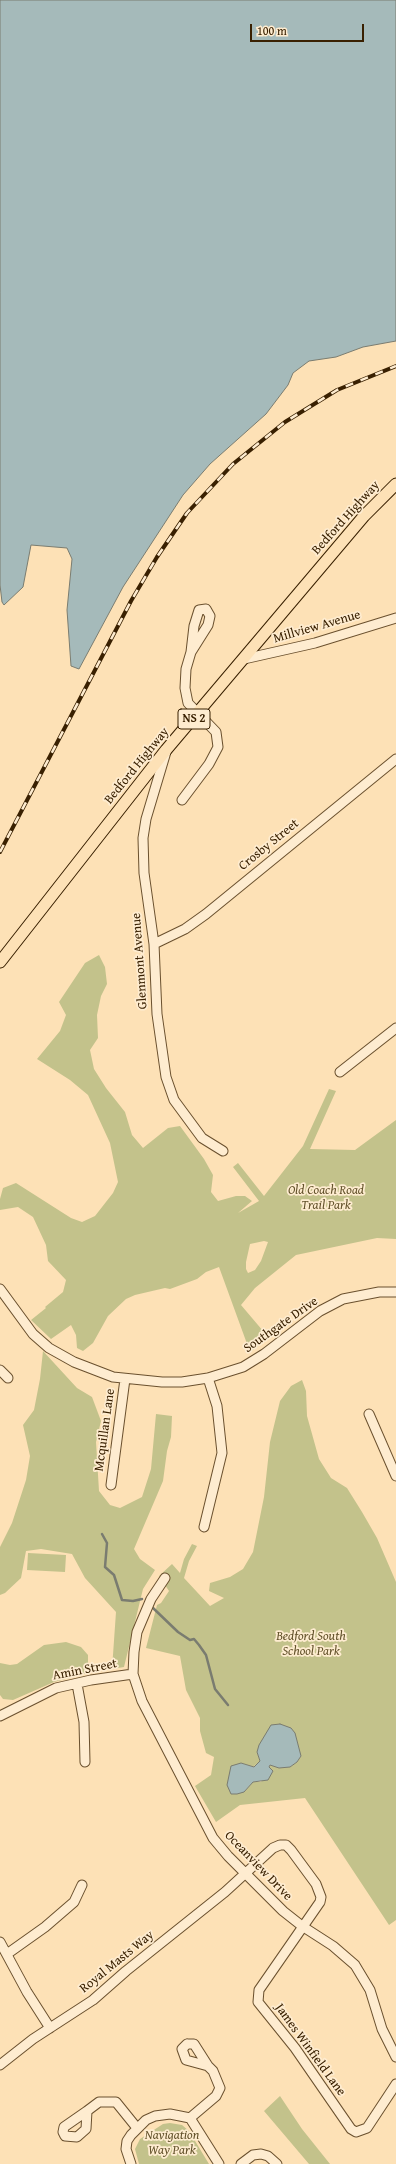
<!DOCTYPE html>
<html>
<head>
<meta charset="utf-8">
<style>
  body { margin:0 }
  #map { position:relative; width:396px; height:2164px; overflow:hidden; background:#fde1b6; font-family:"Gentium Book Plus",serif }
  canvas { display:block }
  .scale { position:absolute; left:250px; top:24px; width:114px; height:18px; box-sizing:border-box; border:2px solid #392001; border-top:0; padding-left:5px; font-size:12px; line-height:14px; white-space:nowrap; color:#392001; -webkit-text-stroke:3px #feecd0; paint-order:stroke }
</style>
</head>
<body>
<div id="map">
<canvas width="396" height="2164"></canvas>
<div class="scale">100 m</div>
</div>
<script>
const g = document.querySelector('canvas').getContext('2d');
g.lineJoin = 'round';
function fill(path, color) { g.fillStyle = color; g.fill(path, 'evenodd'); }
const shape = rows => new Path2D(rows.map(r => 'M' + r).join(''));
function stroke(path, color, width, dash) { g.strokeStyle = color; g.lineWidth = width; g.lineCap = dash ? 'butt' : 'round'; g.setLineDash(dash || []); g.stroke(path); }
function write(font, color, halo, rows, align = 'center') {
  g.font = font + ' "Gentium Book Plus",serif'; g.lineWidth = 3.5; g.setLineDash([]); g.textBaseline = 'middle'; g.strokeStyle = halo; g.fillStyle = color; for (const [text, x, y, turn = 0] of rows) {
    g.save(); g.translate(x, y); g.rotate((+turn || 0) * Math.PI / 180); g.textAlign = isNaN(turn) ? turn : align; if (halo) g.strokeText(text, 0, 0); g.fillText(text, 0, 0); g.restore();
  }
}
fill(shape([
  [99,955,105,967,107,984,101,996,97,1015,98,1038,90,1050,94,1069,106,1088,125,1112,132,1135,143,1148,168,1128,180,1126,204,1159,213,1175,211,1192,218,1201,236,1196,245,1196,252,1201,238,1213,259,1201,233,1167,238,1163,264,1196,303,1146,329,1089,336,1091,310,1149,355,1150,396,1120,396,1239,377,1238,296,1255,255,1288,241,1305,269,1338,250,1352,219,1267,206,1272,197,1279,170,1289,165,1288,135,1295,126,1299,108,1316,93,1343,83,1351,77,1348,76,1335,71,1325,51,1339,31,1320,46,1308,45,1307,63,1292,66,1280,48,1261,46,1245,33,1217,18,1207,0,1210,0,1199,3,1188,16,1183,71,1218,82,1222,95,1216,113,1193,118,1182,110,1143,88,1095,70,1080,37,1059,60,1031,66,1015,59,1002,85,963],
  [264,1241,268,1242,261,1261,255,1270,248,1273,246,1269,246,1262,250,1244],
  [43,1351,77,1388,92,1397,101,1421,96,1442,99,1491,110,1505,120,1508,142,1497,151,1469,156,1414,172,1416,171,1437,167,1451,163,1481,134,1549,140,1559,155,1570,143,1589,124,1667,112,1669,116,1612,85,1578,72,1554,41,1549,26,1551,21,1578,5,1593,0,1595,0,1547,12,1523,26,1480,30,1456,23,1425,34,1410,40,1379],
  [302,1380,306,1391,307,1416,319,1459,331,1478,347,1488,362,1512,377,1538,396,1582,396,1920,389,1925,305,1798,240,1805,216,1822,195,1786,211,1775,214,1757,206,1753,200,1731,200,1718,186,1690,180,1656,146,1648,157,1605,161,1603,169,1591,159,1576,172,1564,180,1573,184,1559,192,1544,197,1546,189,1561,184,1578,210,1606,224,1598,209,1591,210,1583,230,1577,243,1569,253,1552,264,1497,270,1442,280,1401,291,1386],
  [257,1752,301,1756,297,1762,290,1767,271,1764,261,1782,253,1782,244,1792,241,1763,253,1767,260,1761],
  [28,1553,66,1555,65,1572,27,1570],
  [66,1642,81,1647,88,1655,88,1673,54,1682,13,1700,3,1699,0,1695,0,1663,10,1665,17,1664,44,1645],
  [280,2096,302,2129,330,2164,309,2164,264,2111],
  [170,2123,182,2125,189,2131,209,2164,139,2164,135,2149,140,2139,163,2124]
]), '#c3c28b');
const water = shape([
  [0,0,396,0,396,341,363,347,336,357,309,361,293,373,288,385,266,414,210,464,183,495,123,587,79,669,71,666,67,610,72,559,67,548,31,545,23,587,4,605,2,602,0,585,0,0],
  [280,1724,291,1728,295,1733,301,1756,297,1762,290,1767,279,1768,270,1765,269,1767,273,1771,268,1780,253,1782,244,1792,237,1794,231,1794,227,1785,231,1766,241,1763,254,1767,260,1761,257,1752,259,1745,271,1725,280,1724]
]);
fill(water, '#a5baba');
stroke(water, '#7a7c70', 1);
stroke(shape([
  [102,1534,107,1543,105,1567,114,1575,122,1600,133,1601,142,1599],
  [153,1608,178,1632,190,1640,194,1639,199,1645,206,1655,215,1689,228,1705]
]), '#7a7c70', 2.5);
const minor = shape([
  [244,659,315,643,396,618],
  [166,752,146,819,143,838,144,873,154,944,157,1014,166,1077,174,1100,202,1138,223,1151],
  [182,800,209,764,218,747,216,732,188,703,185,688,186,669,191,652,208,625,210,616,206,609,199,610,194,626,191,652],
  [154,944,185,929,206,914,396,759],
  [340,1072,396,1028],
  [0,1289,33,1334,49,1348,74,1362,113,1377,162,1382,182,1382,208,1378,243,1367,264,1354,320,1311,343,1299,379,1292,396,1292],
  [0,1370,8,1378],
  [369,1414,396,1476],
  [111,1485,125,1379],
  [204,1527,222,1453,217,1406,208,1378],
  [165,1578,151,1599,137,1632,134,1652,133,1674,142,1701,213,1838,228,1856,283,1911,302,1926,333,1946,355,1965,370,1990,382,2029,396,2057],
  [77,1684,84,1722,85,1762],
  [0,1716,56,1688,91,1680,133,1674],
  [0,1942,27,1992,50,2028],
  [7,1954,45,1927,74,1902,82,1885],
  [187,2044,194,2044,208,2066,186,2060,182,2049,187,2044],
  [0,2065,33,2039,93,2000,126,1971,225,1892,273,1848,280,1845,286,1845,291,1850,316,1884,321,1897,320,1902,259,1990,258,2002,295,2048,351,2129,356,2132,367,2128,396,2084],
  [87,2111,86,2129,77,2137,65,2136,63,2132,64,2127,87,2111],
  [87,2111,99,2102,116,2102,137,2128],
  [190,2118,216,2096,220,2088,213,2071,208,2066],
  [131,2164,126,2149,127,2141,131,2135,146,2120,155,2116,170,2114,190,2118,219,2164],
  [241,2164,253,2155,261,2154,268,2156,277,2164]
]);
const major = shape([
  [0,962,166,750,364,516,396,484]
]);
stroke(minor, '#6a502e', 11);
stroke(major, '#392001', 13);
stroke(minor, '#feecd0', 9);
stroke(major, '#fde1b6', 11);
const rail = shape([
  [0,852,131,601,157,557,187,513,233,464,285,422,337,390,396,366]
]);
stroke(rail, '#392001', 4);
stroke(rail, '#feecd0', 2.5, [8]);
for (const [x, y, w] of [
  [194,719,32]
]) { const box = new Path2D(); box.roundRect(x - w / 2, y - 10, w, 20, 3); g.fillStyle = '#feecd0'; g.fill(box); stroke(box, '#392001', 1); }
write('bold 12px', '#392001', null, [
  ["NS 2",194,719]
]);
write('13px', '#392001', '#feecd0', [
  ["Bedford Highway",346,518,-48],
  ["Millview Avenue",317,627,-16],
  ["Bedford Highway",137,766,-51],
  ["Crosby Street",269,845,-39],
  ["Glenmont Avenue",140,961,-94],
  ["Southgate Drive",281,1325,-35],
  ["Mcquillan Lane",105,1430,-82],
  ["Amin Street",85,1670,-11],
  ["Oceanview Drive",258,1866,46],
  ["Royal Masts Way",117,1962,-39],
  ["James Winfield Lane",310,2050,54]
]);
write('italic 13px', '#62512a', '#feecd0', [
  ["Old Coach Road",326,1191],
  ["Trail Park",326,1206],
  ["Bedford South",311,1637],
  ["School Park",311,1652],
  ["Navigation",172,2136],
  ["Way Park",172,2151]
]);
</script>
</body>
</html>
